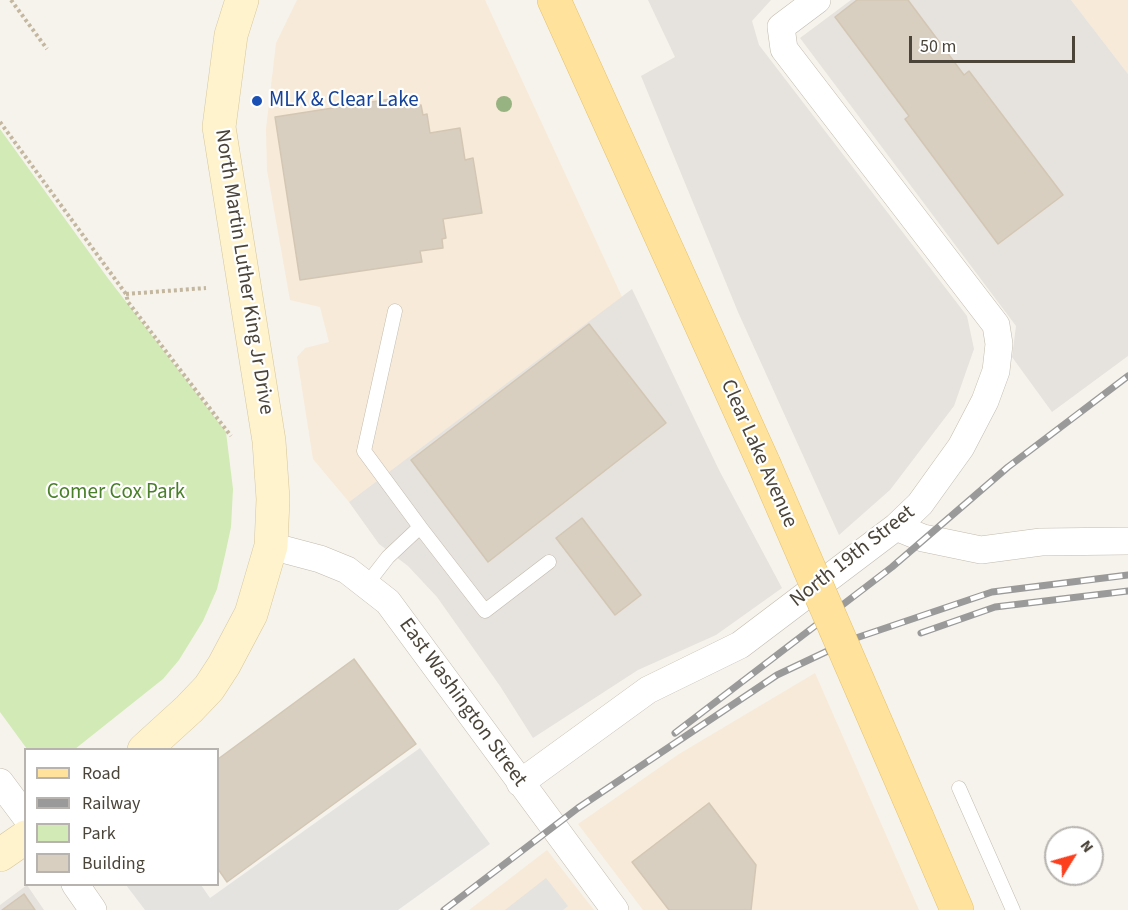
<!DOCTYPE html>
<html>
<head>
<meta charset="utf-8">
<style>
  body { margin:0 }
  #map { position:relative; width:1128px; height:910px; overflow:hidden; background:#f6f3ec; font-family:"Source Sans 3",sans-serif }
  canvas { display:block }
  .legend { position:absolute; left:24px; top:748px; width:195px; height:138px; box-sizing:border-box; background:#fff; border:2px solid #b7b4b0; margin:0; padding:8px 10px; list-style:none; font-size:18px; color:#4b4439 }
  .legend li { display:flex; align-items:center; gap:12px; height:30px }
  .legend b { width:30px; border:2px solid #b7b4b0 }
  .north { position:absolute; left:1044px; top:826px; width:60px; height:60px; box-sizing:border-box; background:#fff; border:2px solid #b7b4b0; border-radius:50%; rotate:53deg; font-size:16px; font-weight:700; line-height:24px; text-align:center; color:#4b4439 }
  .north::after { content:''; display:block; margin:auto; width:21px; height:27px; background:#fc3f1d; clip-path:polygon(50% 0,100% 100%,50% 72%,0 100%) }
  .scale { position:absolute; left:909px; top:36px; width:166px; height:27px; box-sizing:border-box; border:3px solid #4b4439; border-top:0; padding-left:8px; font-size:18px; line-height:21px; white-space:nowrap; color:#4b4439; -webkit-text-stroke:4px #fff; paint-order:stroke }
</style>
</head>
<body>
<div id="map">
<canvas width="1128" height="910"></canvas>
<ul class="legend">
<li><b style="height:8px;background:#ffe39c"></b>Road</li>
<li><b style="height:8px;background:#9a9a9a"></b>Railway</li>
<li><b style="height:16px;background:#d2eab5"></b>Park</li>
<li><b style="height:16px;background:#d8cfc1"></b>Building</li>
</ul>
<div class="north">N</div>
<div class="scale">50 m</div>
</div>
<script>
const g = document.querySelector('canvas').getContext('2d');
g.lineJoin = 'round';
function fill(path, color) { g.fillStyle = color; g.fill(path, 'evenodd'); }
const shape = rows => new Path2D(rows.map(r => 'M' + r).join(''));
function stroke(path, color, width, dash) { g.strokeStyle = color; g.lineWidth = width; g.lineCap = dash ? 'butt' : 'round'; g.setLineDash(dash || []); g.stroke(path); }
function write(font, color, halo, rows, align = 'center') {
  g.font = font + ' "Source Sans 3",sans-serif'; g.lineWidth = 4.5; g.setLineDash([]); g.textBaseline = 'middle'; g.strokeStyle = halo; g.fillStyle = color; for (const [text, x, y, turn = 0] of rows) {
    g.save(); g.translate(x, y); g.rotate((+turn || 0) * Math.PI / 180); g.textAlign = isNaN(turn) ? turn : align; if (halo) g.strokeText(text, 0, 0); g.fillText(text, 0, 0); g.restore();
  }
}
fill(shape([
  [297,0,485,0,622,297,349,502,313,459,297,357,305,348,329,342,320,307,290,300,267,170,266,129,276,43],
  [1071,0,1128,0,1128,74],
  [815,673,919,910,643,910,578,824,679,754],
  [547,850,594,910,469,910]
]), '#f7ead8');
fill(shape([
  [648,0,771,0,752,21,759,45,967,316,974,349,954,406,890,490,839,535,738,312,641,76,675,57],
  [851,0,1071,0,1128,74,1128,356,1052,412,1012,357,1016,326,800,38],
  [632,289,719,470,782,588,716,635,638,670,533,738,500,686,437,597,408,566,379,544,349,502],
  [27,885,44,910,0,910,0,905]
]), '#e6e2dd');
fill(shape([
  [0,129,107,277,226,432,233,489,231,527,225,555,217,589,203,621,179,660,163,679,75,749,27,749,0,712]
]), '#d2eab5');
fill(shape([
  [420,748,490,844,398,910,145,910,126,885,201,885,210,898],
  [546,878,568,906,563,910,505,910]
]), '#e5e3e0');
const building = shape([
  [857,0,908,0,964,75,969,71,1063,195,998,244,905,119,909,116,835,17,857,0],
  [397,98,399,108,421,105,423,115,427,114,430,133,460,128,465,160,473,158,482,213,443,219,446,238,442,239,443,248,420,251,422,262,300,280,275,117,397,98],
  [589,324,666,423,488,562,411,460,589,324],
  [582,518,641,595,615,615,556,538,582,518],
  [354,659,416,744,227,882,218,869,218,759,354,659],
  [709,803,756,865,751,910,669,910,632,862,709,803],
  [24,894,35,910,2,910,24,894]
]);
fill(building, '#d8cfc1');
stroke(building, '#d3c7b4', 1.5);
const lane = shape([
  [395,311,364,451,420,527],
  [367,584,388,557,420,527,485,611,549,562],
  [959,788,1013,910]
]);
const street = shape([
  [896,527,923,538,981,550,1041,542,1128,541],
  [271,546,320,559,347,570,388,602,615,910],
  [0,782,26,817],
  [520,783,648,690,740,645,896,527,920,504,961,447,985,401,996,371,999,344,996,325,784,49,781,27,817,0],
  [75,884,93,910]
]);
const secondary = shape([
  [144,750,189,709,209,688,224,665,251,614,271,546,273,499,269,441,219,127,231,35,242,0],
  [0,855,26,837]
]);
const primary = shape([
  [554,0,764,464],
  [917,817,957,910]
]);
stroke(lane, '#c2bbae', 15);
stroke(street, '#c2bbae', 28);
stroke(secondary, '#d6c79b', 34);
stroke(primary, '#e6c16a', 34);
stroke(shape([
  [11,0,47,49],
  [0,122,126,294,128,302,231,436],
  [126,294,206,288]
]), '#c4b79f', 4, [3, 3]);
stroke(lane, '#fff', 14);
stroke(street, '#fff', 27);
stroke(secondary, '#fff3cd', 33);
stroke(primary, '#ffe39c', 33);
const rail = shape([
  [921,633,995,607,1128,591],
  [675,733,892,567,1008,467,1128,376],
  [444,910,578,808,777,675,853,639,992,592,1128,575]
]);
stroke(rail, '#9a9a9a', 7);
stroke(rail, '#fff', 4.5, [14]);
const primaryBridge = shape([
  [764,464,917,817]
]);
stroke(primaryBridge, '#e6c16a', 34, []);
stroke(primaryBridge, '#ffe39c', 33);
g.fillStyle = '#97b381';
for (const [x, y] of [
  [504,104]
]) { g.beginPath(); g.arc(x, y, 8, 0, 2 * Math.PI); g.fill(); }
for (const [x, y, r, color] of [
  [257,101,6,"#1a4fb4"]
]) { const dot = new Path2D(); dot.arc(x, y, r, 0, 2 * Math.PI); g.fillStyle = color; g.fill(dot); stroke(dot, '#fff', 2); }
write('21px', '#164399', '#fff', [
  ["MLK & Clear Lake",269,101]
], 'left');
write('21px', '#4b4439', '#fff', [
  ["North Martin Luther King Jr Drive",243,272,81],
  ["Clear Lake Avenue",758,454,66],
  ["North 19th Street",853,557,-38],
  ["East Washington Street",462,703,54]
]);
write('21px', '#4a7f2a', '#fff', [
  ["Comer Cox Park",116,493]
]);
</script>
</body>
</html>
